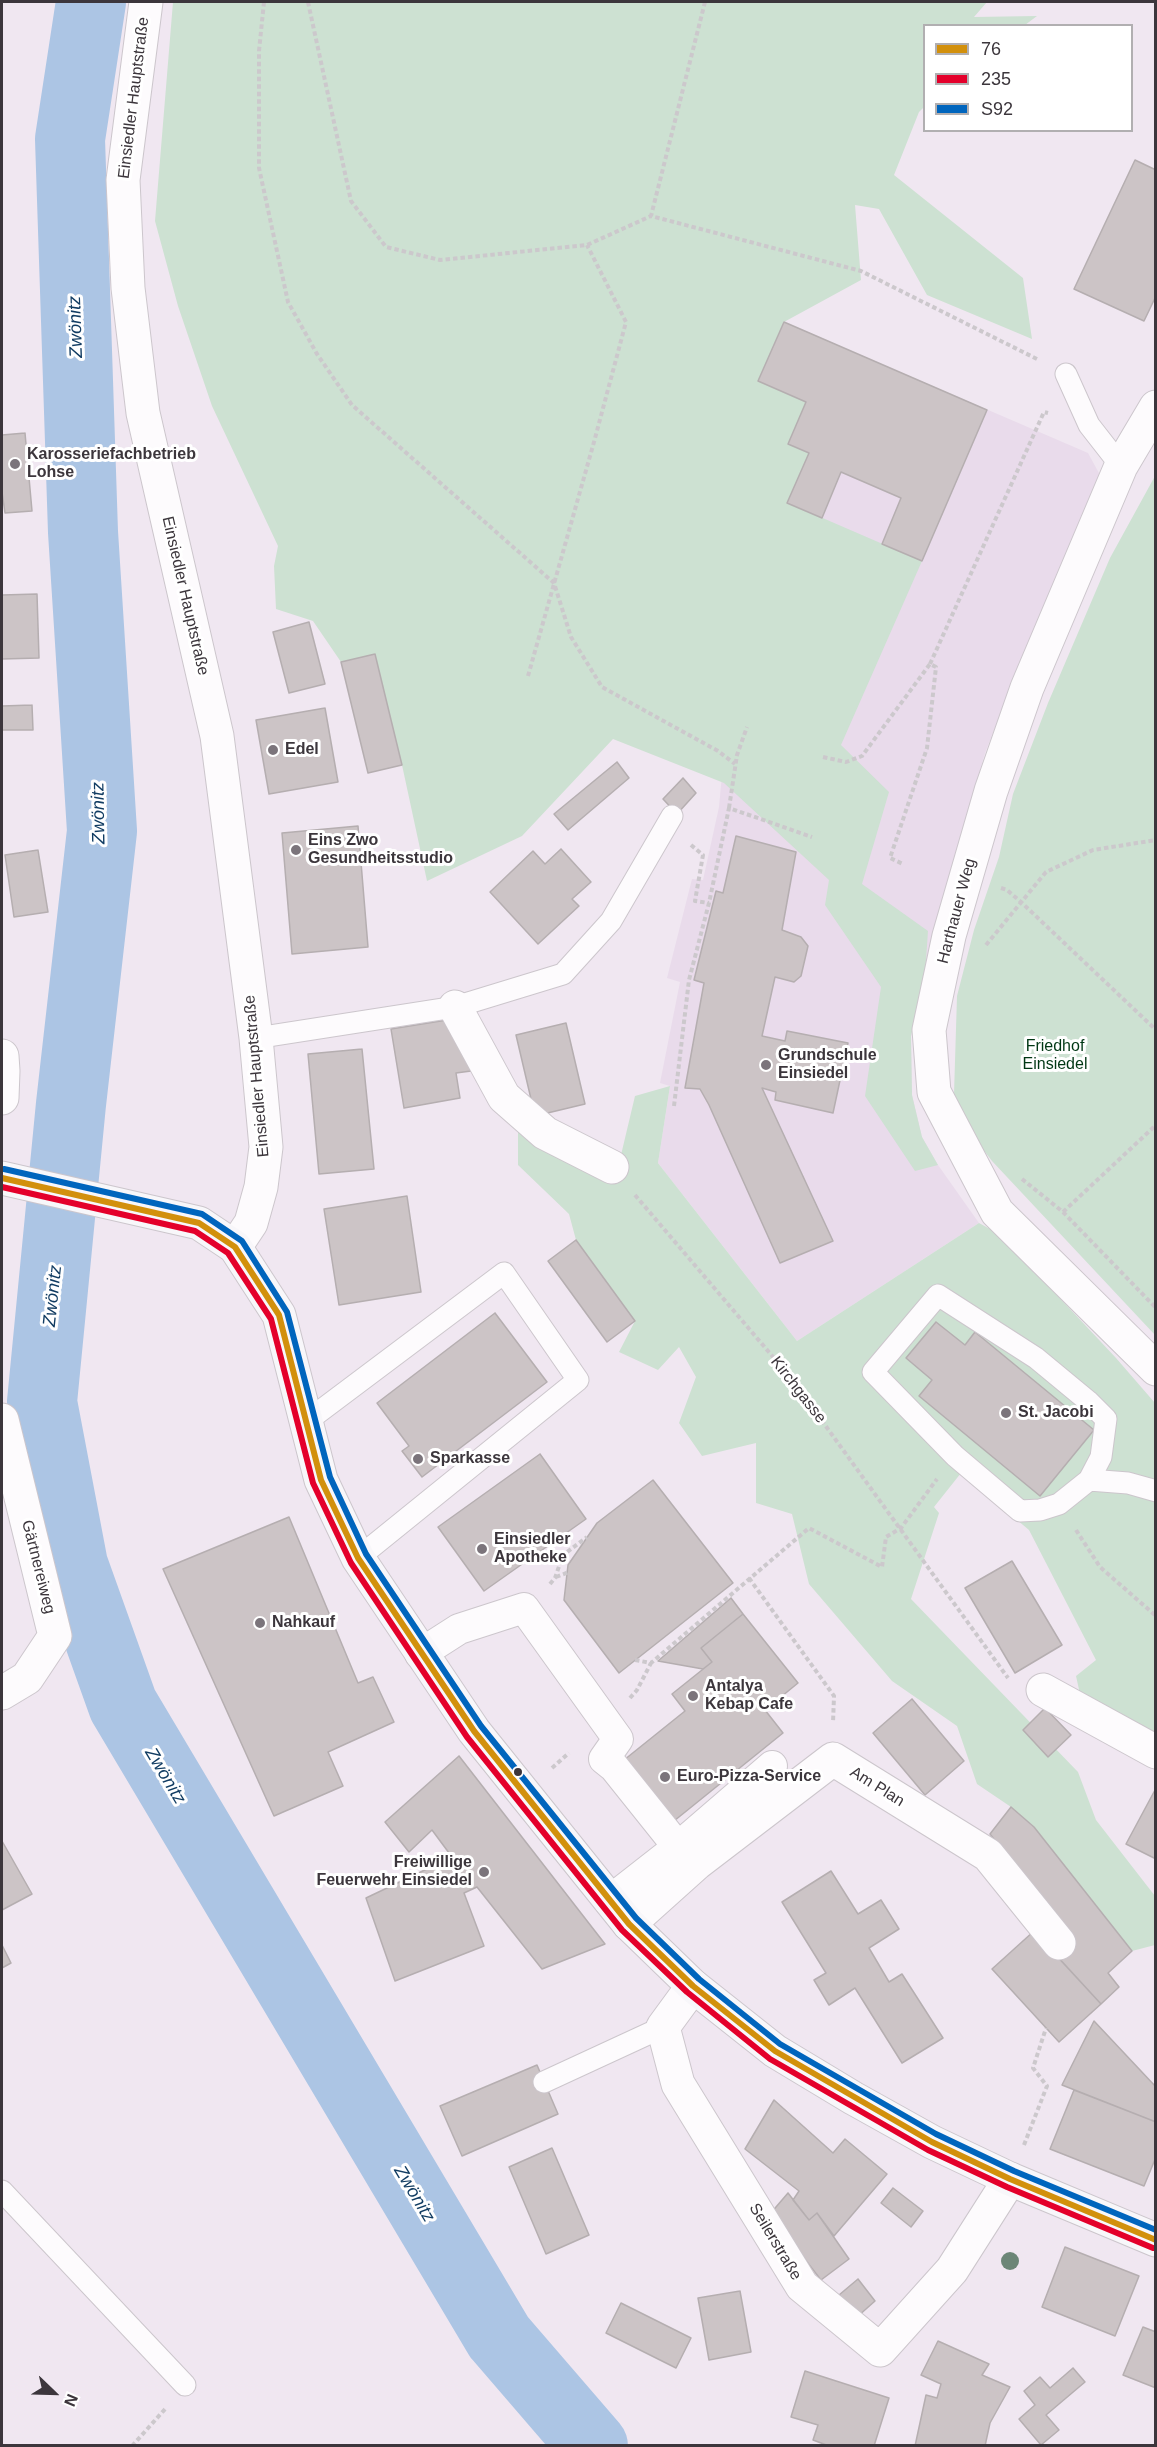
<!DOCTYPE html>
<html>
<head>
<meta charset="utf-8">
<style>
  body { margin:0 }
  #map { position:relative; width:1157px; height:2447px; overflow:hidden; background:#f0e7f1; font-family:Helvetica,sans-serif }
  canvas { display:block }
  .frame { position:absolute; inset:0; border:3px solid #3c363c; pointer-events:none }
  .legend { position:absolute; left:923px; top:24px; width:210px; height:108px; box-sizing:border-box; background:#fff; border:2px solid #b1afb1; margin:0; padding:8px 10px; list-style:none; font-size:18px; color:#3c363c }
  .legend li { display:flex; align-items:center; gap:12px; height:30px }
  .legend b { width:30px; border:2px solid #b1afb1 }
  .north { position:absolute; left:24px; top:2363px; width:60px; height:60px; -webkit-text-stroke:4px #fff; paint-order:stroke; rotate:113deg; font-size:16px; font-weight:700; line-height:24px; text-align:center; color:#3c363c }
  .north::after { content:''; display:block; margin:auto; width:21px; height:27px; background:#3c363c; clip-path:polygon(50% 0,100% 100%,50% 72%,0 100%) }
</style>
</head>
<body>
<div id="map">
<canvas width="1157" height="2447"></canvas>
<div class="frame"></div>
<ul class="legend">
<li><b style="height:8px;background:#d2900c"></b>76</li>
<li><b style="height:8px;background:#e4002b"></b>235</li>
<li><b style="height:8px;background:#0065bd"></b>S92</li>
</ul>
<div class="north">N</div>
</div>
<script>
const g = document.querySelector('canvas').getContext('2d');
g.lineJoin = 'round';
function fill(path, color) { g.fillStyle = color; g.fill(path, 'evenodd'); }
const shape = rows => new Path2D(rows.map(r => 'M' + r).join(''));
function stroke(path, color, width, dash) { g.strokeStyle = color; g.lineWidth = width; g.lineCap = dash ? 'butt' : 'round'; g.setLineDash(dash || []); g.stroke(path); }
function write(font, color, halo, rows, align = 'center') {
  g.font = font + ' Helvetica,sans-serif'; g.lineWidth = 6; g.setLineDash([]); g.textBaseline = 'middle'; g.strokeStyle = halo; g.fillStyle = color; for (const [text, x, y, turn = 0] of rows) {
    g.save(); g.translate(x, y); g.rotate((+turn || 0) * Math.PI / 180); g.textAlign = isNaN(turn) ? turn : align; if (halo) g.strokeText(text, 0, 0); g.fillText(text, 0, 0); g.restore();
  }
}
fill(shape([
  [784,322,1088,453,1100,475,1028,644,985,753,958,849,911,1036,912,1095,922,1137,938,1165,979,1223,797,1341,658,1163,670,1086,660,1083,680,982,667,978,692,879,703,880,719,807,758,381]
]), '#e9dbeb');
fill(shape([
  [173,2,987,2,974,17,1037,16,1025,25,924,26,924,107,919,112,894,175,1023,278,1032,339,927,295,879,209,855,205,861,280,784,322,758,381,806,402,789,444,809,453,788,503,922,561,841,745,889,792,862,884,928,931,925,975,911,1036,912,1095,922,1137,938,1165,915,1171,865,1096,881,987,825,905,829,880,724,783,613,739,522,836,427,881,402,765,375,654,341,662,313,621,276,609,274,566,278,546,212,406,178,306,155,221],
  [1155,476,1155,1335,992,1161,971,1134,954,1094,957,996,974,930,999,857,1013,794,1048,703,1110,558],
  [670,1086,658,1163,797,1341,979,1223,990,1229,1010,1245,1116,1358,1155,1403,1155,1738,1082,1703,1076,1676,1096,1660,1029,1530,961,1473,934,1507,939,1513,911,1599,1078,1772,1096,1820,1155,1896,1155,1945,1132,1951,1034,1827,1011,1807,977,1784,957,1726,892,1681,809,1584,792,1514,756,1503,756,1443,702,1456,679,1423,696,1377,679,1347,658,1370,619,1352,635,1321,576,1240,569,1214,518,1165,518,1127,621,1155,635,1096]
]), '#cde1d2');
stroke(shape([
  [91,2,70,139,83,532,102,831,71,1104,42,1402,73,1565,123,1705,499,2337,593,2446]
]), '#acc5e4', 70);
const building = shape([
  [1135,160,1156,170,1156,296,1144,321,1074,289,1135,160],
  [784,322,987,410,922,561,882,544,901,498,841,472,822,518,787,503,809,453,788,444,806,402,758,381,784,322],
  [25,433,32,511,5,513,2,492,2,435,25,433],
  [37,594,39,658,2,659,2,595,37,594],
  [309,622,325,684,289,693,273,632,309,622],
  [375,654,402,765,368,773,341,662,375,654],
  [32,705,33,730,2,730,2,706,32,705],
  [325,708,338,782,269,794,256,720,325,708],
  [617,762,629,778,568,830,554,814,617,762],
  [683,778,696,793,677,814,663,799,683,778],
  [358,826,368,947,292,954,282,833,358,826],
  [736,836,796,852,782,930,801,937,808,946,801,976,794,982,775,977,762,1036,785,1041,787,1031,848,1043,833,1113,775,1100,776,1092,762,1088,833,1241,780,1263,709,1105,700,1089,685,1088,704,983,694,980,716,891,723,893,736,836],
  [561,849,591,882,572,899,579,906,538,944,490,892,533,851,545,864,561,849],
  [38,850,48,912,14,917,5,855,38,850],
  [447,1020,471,1071,456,1073,460,1098,404,1108,391,1029,447,1020],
  [566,1023,585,1104,535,1116,516,1035,566,1023],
  [362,1049,374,1169,319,1174,308,1054,362,1049],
  [407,1196,421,1292,339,1305,324,1209,407,1196],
  [576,1240,635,1321,607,1342,548,1261,576,1240],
  [495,1313,547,1382,422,1477,402,1451,409,1446,377,1403,495,1313],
  [936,1322,965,1345,975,1332,1094,1430,1040,1496,919,1396,932,1380,906,1358,936,1322],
  [540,1454,586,1519,484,1591,438,1527,540,1454],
  [653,1480,733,1583,619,1673,564,1600,568,1565,597,1523,653,1480],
  [289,1517,358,1683,373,1677,394,1722,328,1752,343,1786,274,1816,163,1569,289,1517],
  [1012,1561,1062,1645,1015,1673,965,1588,1012,1561],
  [731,1598,743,1614,701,1648,712,1662,703,1669,658,1661,731,1598],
  [743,1614,798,1683,765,1710,783,1733,674,1821,624,1760,685,1711,672,1694,712,1662,701,1648,743,1614],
  [912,1699,964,1761,925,1795,873,1733,912,1699],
  [1045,1708,1071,1735,1048,1757,1023,1730,1045,1708],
  [459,1756,605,1944,542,1969,477,1887,464,1893,484,1946,395,1981,366,1898,452,1857,432,1830,409,1852,385,1822,459,1756],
  [1155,1790,1156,1790,1156,1859,1126,1844,1155,1790],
  [1011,1807,1034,1827,1132,1951,1108,1973,1119,1987,1101,2004,1053,1952,1072,1937,990,1834,1011,1807],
  [2,1841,32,1894,2,1910,2,1841],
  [831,1871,858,1914,881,1900,899,1929,869,1948,889,1982,902,1974,943,2038,902,2063,855,1988,829,2005,814,1980,826,1973,782,1902,831,1871],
  [1034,1931,1101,2004,1059,2042,992,1969,1034,1931],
  [2,1945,11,1963,2,1968,2,1945],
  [1094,2021,1156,2087,1156,2122,1062,2085,1094,2021],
  [537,2065,558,2114,462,2156,440,2106,537,2065],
  [1074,2090,1156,2122,1156,2157,1144,2186,1050,2149,1074,2090],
  [774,2100,833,2153,845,2139,887,2174,834,2236,817,2213,809,2220,793,2200,799,2191,745,2149,774,2100],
  [552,2148,589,2235,546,2254,509,2167,552,2148],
  [893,2188,923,2211,911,2227,881,2203,893,2188],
  [788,2193,809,2220,817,2213,849,2259,821,2280,770,2214,788,2193],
  [1065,2247,1139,2276,1115,2336,1042,2307,1065,2247],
  [858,2279,875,2301,857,2317,839,2295,858,2279],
  [740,2291,751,2352,709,2360,698,2298,740,2291],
  [621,2303,691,2338,676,2368,606,2333,621,2303],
  [1143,2327,1156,2332,1156,2388,1123,2375,1143,2327],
  [938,2341,989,2364,982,2375,1010,2387,990,2423,985,2446,915,2446,926,2395,937,2398,941,2384,921,2375,938,2341],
  [1073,2368,1085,2382,1046,2415,1059,2430,1041,2445,1019,2419,1035,2405,1024,2391,1040,2377,1050,2388,1073,2368],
  [805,2371,889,2398,874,2446,829,2446,813,2440,818,2425,791,2417,805,2371]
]);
fill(building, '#ccc4c6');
stroke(building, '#b5aeb0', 1.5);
const service = shape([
  [1066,374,1089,425,1121,466],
  [256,1038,455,1007,563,974,611,921,672,816],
  [307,1421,504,1273,578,1380,358,1558],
  [1089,1480,1101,1457,1106,1419,1088,1401,1036,1358,938,1295,873,1372,955,1456,1020,1511,1040,1510,1059,1504,1089,1480,1128,1483,1156,1491],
  [544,2082,663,2027],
  [2,2191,185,2385]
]);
const pedestrian = shape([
  [420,1654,459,1629,524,1608,618,1739,604,1759,614,1767,678,1847],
  [609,1901,678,1847,772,1766]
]);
const minor = shape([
  [1156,407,1121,466,1027,688,991,791,949,936,929,1030,934,1092,997,1212,1156,1369],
  [455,1007,504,1097,545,1133,612,1167],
  [2,1056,3,1071,2,1098],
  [2,1420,55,1636,27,1678,2,1693],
  [1043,1690,1156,1752],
  [629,1924,697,1863,833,1759,988,1855,1059,1943],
  [693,1986,663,2027,678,2084,802,2286,880,2350,952,2270,1010,2179]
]);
const tertiary = shape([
  [146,2,123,180,128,288,143,413,217,736,256,1038,266,1147,261,1187,251,1223,235,1247]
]);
const secondary = shape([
  [2,1178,199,1223,235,1247,279,1315,321,1480,358,1558,474,1731,629,1924,693,1986,775,2051,853,2098,932,2142,1010,2179,1156,2240]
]);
stroke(service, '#ccc6cc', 23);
stroke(pedestrian, '#ccc6cc', 32);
stroke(minor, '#ccc6cc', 35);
stroke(tertiary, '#ccc6cc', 35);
stroke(secondary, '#ccc6cc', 35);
stroke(shape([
  [264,2,259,51,259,168,288,302,317,354,352,405,554,583,571,637,602,687,718,751,735,764],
  [308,2,351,201,386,247,440,260,587,245,651,216],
  [705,2,651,216,861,271,1039,360],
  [930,664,1044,412,1048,413],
  [528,676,594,442,626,322,587,245],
  [823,757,846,762,862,756,930,664,936,667,927,748,890,858,903,864],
  [729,808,737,755,747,727],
  [691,845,703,855,695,901,709,903],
  [1001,888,1007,890,1021,902,1156,1030],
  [986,945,1046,872,1093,850,1156,840],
  [674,1106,689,980,709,903,729,808,812,837],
  [1022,1179,1063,1212,1156,1308],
  [635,1195,791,1378,1008,1678],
  [1063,1212,1156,1125],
  [1076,1530,1100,1567,1156,1616],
  [556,1577,569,1572],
  [749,1578,834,1696,833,1723],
  [550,1584,555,1578,563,1555,587,1537],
  [635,1660,651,1663,809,1528,882,1567,886,1537,901,1528,937,1479],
  [630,1698,637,1690,651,1663],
  [552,1768,569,1753],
  [1024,2145,1047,2086,1033,2068,1046,2028],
  [132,2446,166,2408]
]), '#ccc8cc', 4, [4.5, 3]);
stroke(service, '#fdfbfd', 21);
stroke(pedestrian, '#fdfbfd', 30);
stroke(minor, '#fdfbfd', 33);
stroke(tertiary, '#fdfbfd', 33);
stroke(secondary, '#f8f7fa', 33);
stroke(shape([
  [2,1178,199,1223,235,1247,279,1315,321,1480,358,1558,474,1731,629,1924,693,1986,775,2051,932,2142,1010,2179,1156,2240]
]), '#d2900c', 6);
stroke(shape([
  [2,1187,195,1231,228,1253,271,1319,313,1483,351,1563,467,1737,622,1930,687,1992,770,2059,928,2150,1007,2187,1153,2248]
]), '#e4002b', 6);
stroke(shape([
  [4,1169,202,1214,242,1241,287,1312,330,1477,366,1554,481,1726,636,1918,699,1979,780,2044,936,2134,1014,2171,1156,2230]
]), '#0065bd', 6);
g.fillStyle = '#6c8677';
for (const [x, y] of [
  [1010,2261]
]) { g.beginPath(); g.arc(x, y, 9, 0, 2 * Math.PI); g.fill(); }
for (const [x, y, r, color] of [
  [15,464,6,"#7b747b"],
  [273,750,6,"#7b747b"],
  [296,850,6,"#7b747b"],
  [766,1065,6,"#7b747b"],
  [1006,1413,6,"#7b747b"],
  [418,1459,6,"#7b747b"],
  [482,1549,6,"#7b747b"],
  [260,1623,6,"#7b747b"],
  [693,1696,6,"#7b747b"],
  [518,1772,5,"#3c363c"],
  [665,1777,6,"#7b747b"],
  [484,1872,6,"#7b747b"]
]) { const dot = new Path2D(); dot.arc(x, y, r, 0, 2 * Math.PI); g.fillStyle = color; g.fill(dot); stroke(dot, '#fff', 2); }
write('16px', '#3c363c', '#fff', [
  ["Einsiedler Hauptstraße",134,98,-83],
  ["Einsiedler Hauptstraße",185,596,77],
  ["Harthauer Weg",957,911,-75],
  ["Einsiedler Hauptstraße",257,1076,-95],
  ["Kirchgasse",798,1390,52],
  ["Gärtnereiweg",38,1567,76],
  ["Am Plan",877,1787,32],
  ["Seilerstraße",775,2242,59]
]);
write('bold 16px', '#3c363c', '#fff', [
  ["Karosseriefachbetrieb",27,455],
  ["Lohse",27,473],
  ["Edel",285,750],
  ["Eins Zwo",308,841],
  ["Gesundheitsstudio",308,859],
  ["Grundschule",778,1056],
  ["Einsiedel",778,1074],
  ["St. Jacobi",1018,1413],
  ["Sparkasse",430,1459],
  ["Einsiedler",494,1540],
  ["Apotheke",494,1558],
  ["Nahkauf",272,1623],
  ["Antalya",705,1687],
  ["Kebap Cafe",705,1705],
  ["Euro-Pizza-Service",677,1777],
  ["Freiwillige",472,1863,"right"],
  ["Feuerwehr Einsiedel",472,1881,"right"]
], 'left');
write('16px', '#003714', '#fff', [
  ["Friedhof",1055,1047],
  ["Einsiedel",1055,1065]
]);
write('italic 18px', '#113c62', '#fff', [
  ["Zwönitz",76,327,-92],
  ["Zwönitz",99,813,-91],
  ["Zwönitz",53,1296,-84],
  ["Zwönitz",165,1776,59],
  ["Zwönitz",414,2194,59]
]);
</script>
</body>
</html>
